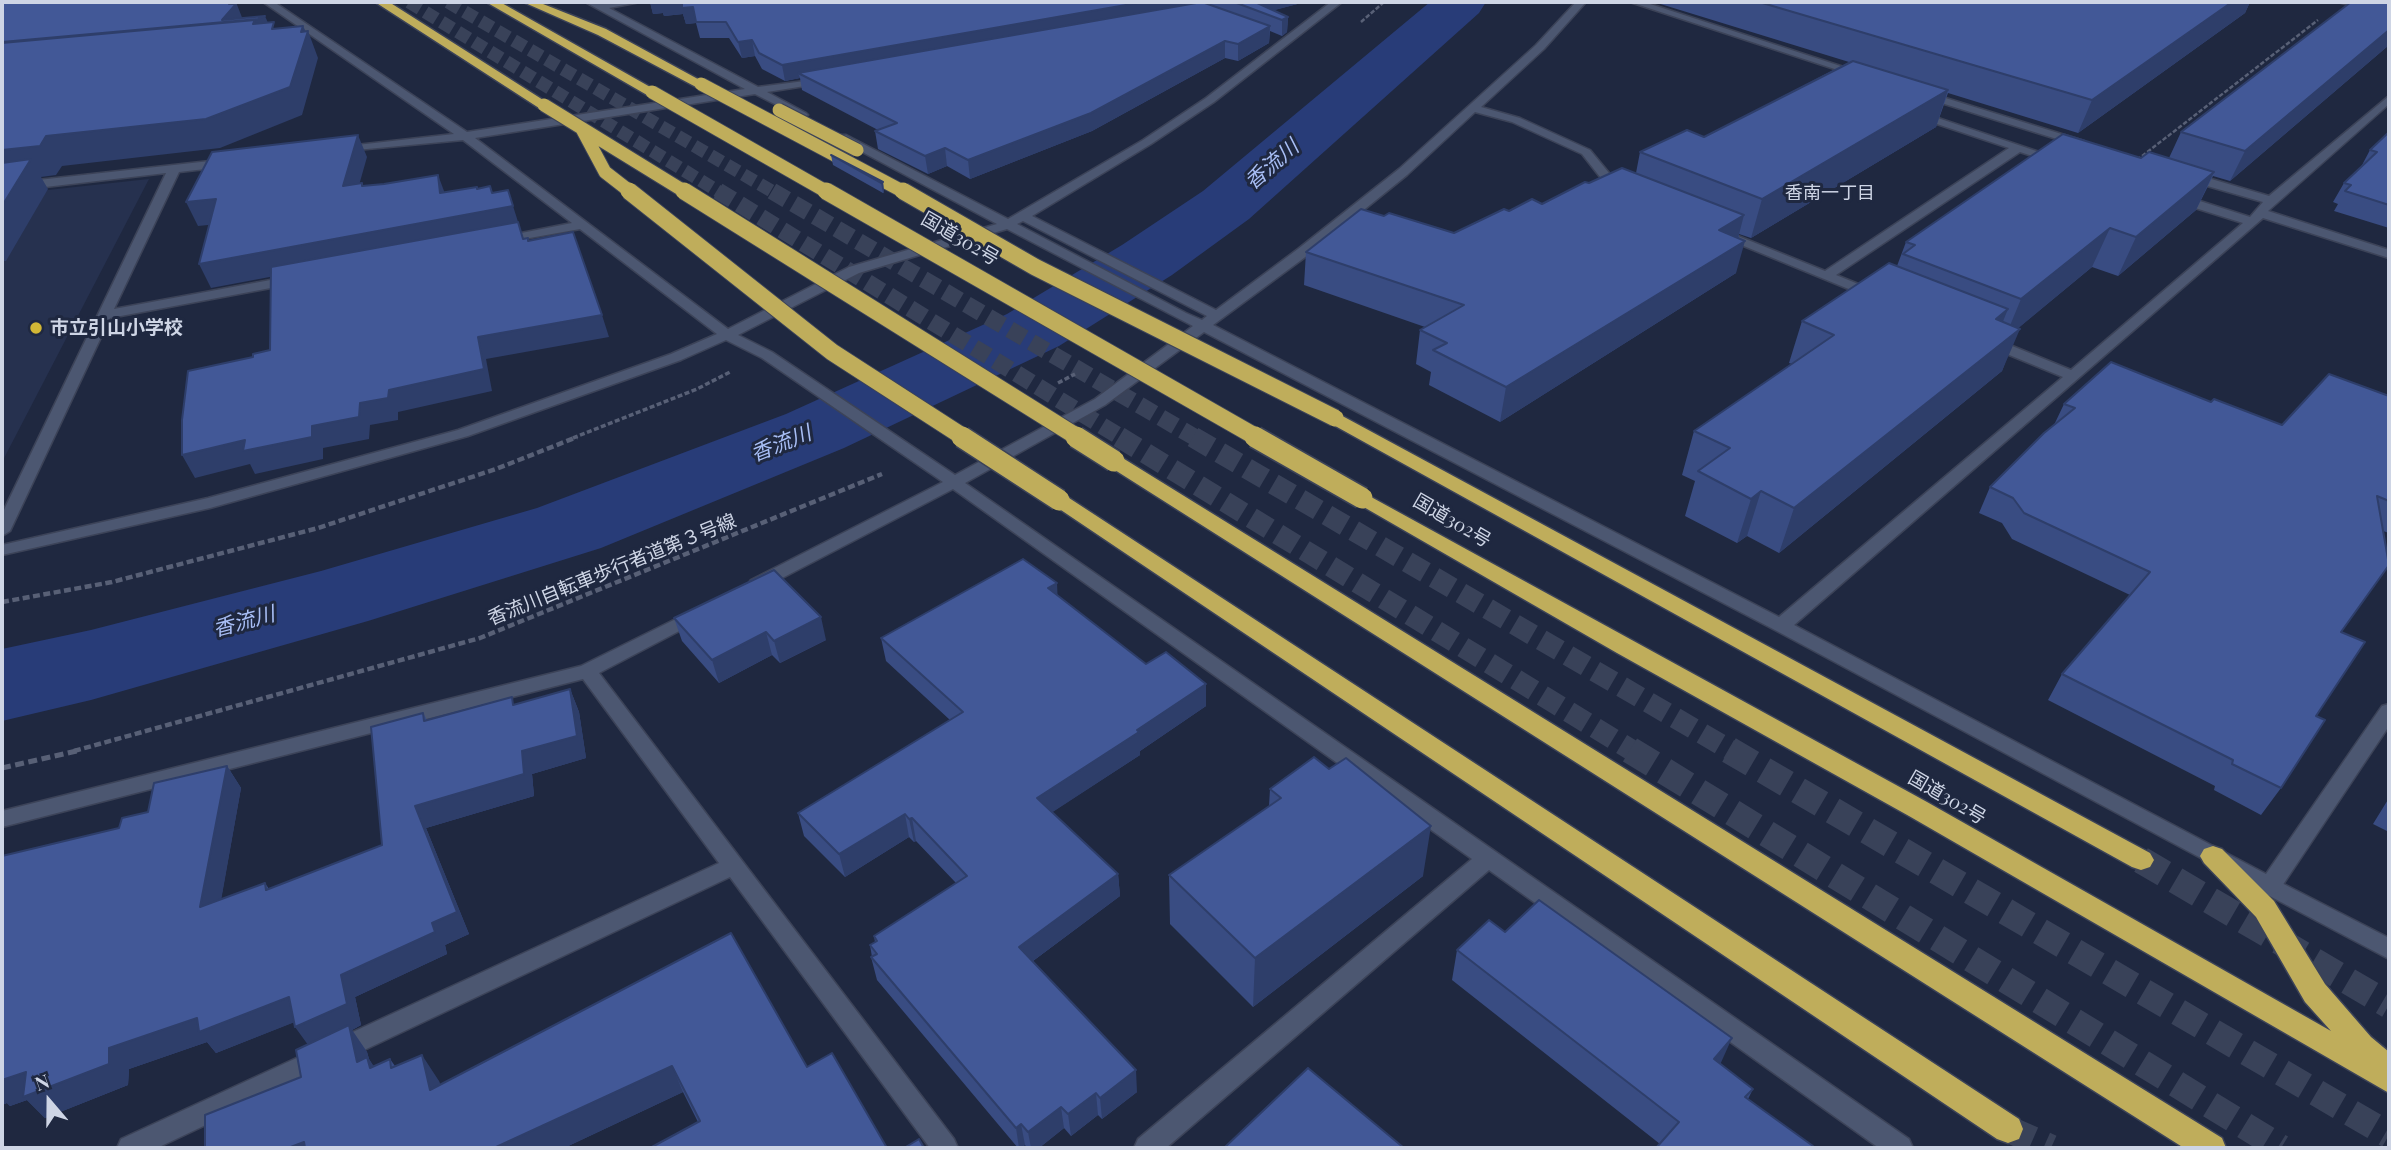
<!DOCTYPE html>
<html>
<head>
<meta charset="utf-8">
<style>
  body { margin:0 }
  #map { position:relative; width:2391px; height:1150px; overflow:hidden; background:#1f2840; font-family:"Playfair Display",serif }
  canvas { display:block }
  .frame { position:absolute; inset:0; border:4px solid #ced5e5; pointer-events:none }
  .north { position:absolute; left:14px; top:1066px; width:70px; height:70px; -webkit-text-stroke:5px #1f2840; paint-order:stroke; rotate:340deg; font-size:19px; font-weight:700; line-height:28px; text-align:center; color:#ced5e5 }
  .north::after { content:''; display:block; margin:auto; width:24px; height:32px; background:#ced5e5; clip-path:polygon(50% 0,100% 100%,50% 72%,0 100%) }
</style>
</head>
<body>
<div id="map">
<canvas width="2391" height="1150"></canvas>
<div class="frame"></div>
<div class="north">N</div>
</div>
<script>
const g = document.querySelector('canvas').getContext('2d');
g.lineJoin = 'round';
function fill(path, color) { g.fillStyle = color; g.fill(path, 'evenodd'); }
const shape = rows => new Path2D(rows.map(r => 'M' + r).join(''));
function stroke(path, color, width, dash) { g.strokeStyle = color; g.lineWidth = width; g.lineCap = dash ? 'butt' : 'round'; g.setLineDash(dash || []); g.stroke(path); }
function write(font, color, halo, rows, align = 'center') {
  g.font = font + ' "Playfair Display","Noto Sans JP",serif'; g.lineWidth = 6; g.setLineDash([]); g.textBaseline = 'middle'; g.strokeStyle = halo; g.fillStyle = color; for (const [text, x, y, turn = 0] of rows) {
    g.save(); g.translate(x, y); g.rotate((+turn || 0) * Math.PI / 180); g.textAlign = isNaN(turn) ? turn : align; if (halo) g.strokeText(text, 0, 0); g.fillText(text, 0, 0); g.restore();
  }
}
fill(shape([
  [149,179,2,462,2,195]
]), '#26314f');
fill(shape([
  [1430,2,1486,2,1479,13,1249,219,1172,275,1059,346,844,448,601,548,368,621,91,700,2,721,2,649,91,630,321,571,537,508,786,414,1007,314,1122,245,1203,191,1430,2]
]), '#283c78');
stroke(shape([
  [409,2,721,193],
  [448,2,775,193]
]), '#394259', 13, [13, 6]);
stroke(shape([
  [718,191,1122,438],
  [772,191,1196,438]
]), '#394259', 17, [17, 8]);
stroke(shape([
  [1119,437,1633,751],
  [1193,437,1732,751]
]), '#394259', 21, [21, 10]);
stroke(shape([
  [1630,750,2281,1148],
  [1729,750,2389,1135],
  [2141,860,2389,1005],
  [2008,1129,2051,1148]
]), '#394259', 27, [27, 13]);
const lane = shape([
  [2270,877,2389,938,2389,959,2262,892,2259,886,2262,880,2270,877]
]);
const street = shape([
  [263,2,274,2,467,132,745,89,585,2,601,4,640,2,609,8,758,87,828,78,829,80,824,83,767,92,806,113,808,115,802,118,755,94,475,138,728,329,849,267,997,224,838,139,838,135,846,135,1008,219,1143,140,1206,98,1331,2,1342,2,1214,102,1151,144,1032,216,1216,310,1298,249,1399,169,1536,45,1576,2,1586,2,1544,49,1481,107,1520,118,1590,150,1623,190,1623,196,1615,196,1582,154,1512,122,1475,112,1407,175,1308,255,1213,325,1779,617,2063,377,1985,345,1985,339,1995,339,2071,370,2243,223,2173,201,2173,195,2181,195,2250,217,2263,202,2183,179,2183,173,2191,173,2269,196,2389,96,2389,104,2268,211,2389,250,2389,258,2263,218,1794,625,2266,874,2382,706,2389,704,2389,726,2278,892,2270,895,1775,630,1204,332,1105,405,965,483,1909,1139,1913,1148,1879,1148,1489,870,1166,1148,1134,1148,1138,1139,1472,859,953,489,763,588,751,588,748,584,751,580,943,482,762,358,726,340,681,360,468,436,210,508,2,555,2,545,208,498,458,430,671,354,717,334,580,229,496,244,496,238,572,223,463,140,335,152,335,148,339,147,454,134,263,2],
  [1023,221,1207,316,1202,320,1186,313,1017,224,1023,221],
  [1007,229,1193,326,1095,399,955,475,772,352,738,335,859,273,1007,229],
  [1630,2,1644,2,1865,74,1856,76,1630,2],
  [1923,91,2084,141,2086,143,2076,145,1919,96,1918,94,1923,91],
  [1917,111,2063,160,2057,164,2020,152,1836,275,1878,292,1878,298,1873,299,1717,235,1723,231,1728,232,1825,271,2009,148,1913,116,1911,114,1917,111],
  [228,159,232,160,232,166,179,172,114,309,292,276,299,280,292,284,110,318,10,531,2,536,2,514,166,173,2,192,2,184,228,159],
  [698,608,707,614,704,618,599,673,954,1139,958,1148,930,1148,730,877,157,1148,117,1148,121,1139,719,863,583,679,2,827,2,811,581,666,698,608]
]);
const secondary = shape([
  [2338,2,2354,2,2389,10,2389,16,2338,2]
]);
const highway = shape([
  [375,2,389,2,551,105,544,109,539,108,375,2],
  [486,2,500,2,659,92,652,96,647,95,486,2],
  [523,2,538,2,606,29,707,84,701,88,696,87,598,35,523,2],
  [1335,412,2150,853,2154,860,2150,867,2141,870,2132,867,1328,422,1326,418,1328,414,1335,412],
  [1114,455,1121,457,2222,1138,2226,1148,2184,1148,1107,465,1104,461,1107,457,1114,455],
  [1362,492,1927,802,2331,1031,2305,1002,2256,917,2204,863,2200,856,2204,849,2213,846,2222,849,2274,901,2325,984,2371,1037,2389,1052,2389,1093,1909,816,1617,653,1355,502,1352,498,1355,494,1362,492],
  [1059,494,1066,496,2019,1119,2023,1129,2019,1139,2008,1143,1997,1139,1052,504,1049,500,1052,496,1059,494]
]);
stroke(lane, '#3c4358', 3);
stroke(street, '#3c4358', 3);
stroke(secondary, '#3c4358', 3);
stroke(highway, '#3c4358', 3);
stroke(shape([
  [1361,22,1384,2],
  [2137,160,2318,20]
]), '#586076', 2.5, [4.5, 2]);
stroke(shape([
  [1058,383,1075,374],
  [573,438,697,389,730,372]
]), '#586076', 3.5, [5, 2.5]);
stroke(shape([
  [2,602,112,582,318,528,496,469,577,437],
  [74,751,480,638,882,474]
]), '#586076', 4.5, [7, 3.5]);
stroke(shape([
  [2,768,81,750]
]), '#586076', 5, [9, 4.5]);
fill(lane, '#4c5771');
fill(street, '#4c5771');
fill(secondary, '#6e716a');
fill(highway, '#bfad5b');
const highwayBridgeFar2 = shape([
  [701,84,906,193],
  [652,92,829,193],
  [544,105,687,193],
  [779,110,857,150],
  [582,129,605,172,632,193]
]);
const highwayBridgeFar1 = shape([
  [629,191,832,352,965,438],
  [684,191,1079,438],
  [826,191,1258,438],
  [903,191,1035,267,1335,418]
]);
const highwayBridge = shape([
  [962,437,1059,500],
  [1076,437,1114,461],
  [1255,437,1362,498]
]);
stroke(highwayBridgeFar2, '#3c4358', 15, []);
stroke(highwayBridgeFar1, '#3c4358', 19, []);
stroke(highwayBridge, '#3c4358', 24, []);
stroke(highwayBridgeFar2, '#bfad5b', 13);
stroke(highwayBridgeFar1, '#bfad5b', 17);
stroke(highwayBridge, '#bfad5b', 21);
fill(shape([
  [650,2,1184,2,1184,5,1196,3,1194,2,1305,2,1274,10,1288,17,1287,32,1282,36,1270,31,1269,43,1238,61,1225,58,1092,131,970,179,947,166,928,174,878,149,875,131,878,130,802,90,800,78,785,81,762,69,755,56,742,58,729,38,700,38,696,23,686,24,683,14,664,16,663,13,653,14],
  [1654,2,2250,2,2245,13,2078,133,1948,93,1936,127,1751,238,1739,234,1736,273,1500,422,1429,385,1431,372,1416,364,1420,330,1425,327,1304,285,1306,252,1384,216,1454,233,1509,211,1542,204,1589,183,1636,173,1640,152,1704,137,1849,62],
  [2389,2,2389,45,2230,181,2213,176,2196,210,2118,276,2092,267,2018,328,2002,371,1779,553,1747,536,1737,543,1685,516,1695,481,1682,475,1694,431,1792,364,1789,363,1802,321,1897,266,1906,242,2141,158,2169,158,2181,132],
  [2389,132,2389,228,2334,211,2338,204,2333,202,2344,183,2361,167,2370,150],
  [831,155,883,182,884,192,883,193,833,165],
  [2389,396,2389,533,2383,531,2341,632,2316,716,2281,788,2261,815,2214,790,2215,786,2048,700,2062,674,2130,595,2012,539,2002,523,1979,513,1990,487,2054,425,2064,404,2211,402,2282,425],
  [1058,596,1146,664,1206,684,1206,706,1140,751,1140,755,1052,812,1118,874,1120,896,1033,961,1137,1092,1102,1119,1098,1115,1071,1136,1064,1128,1039,1148,1027,1148,1025,1145,1021,1148,1018,1148,877,980,871,957,872,957,870,945,875,942,874,936,956,883,916,841,914,842,909,837,845,877,804,836,798,813,950,720,886,661,881,638],
  [674,618,826,640,780,663,772,655,719,683,682,641],
  [570,689,579,712,586,758,532,774,534,796,426,828,469,934,445,945,447,954,355,997,361,1025,352,1030,367,1052,369,1059,373,1066,390,1059,395,1066,439,1081,440,1085,807,1067,887,1148,698,1122,683,1092,564,1148,301,1077,308,1044,294,1022,216,1053,207,1042,129,1069,128,1085,45,1118,27,1100,10,1106,7,1103,2,1105,2,856,119,828,227,766,241,788,221,899,265,883,269,889,382,845,423,713,427,720,515,704],
  [1270,789,1423,876,1253,1007,1170,924,1169,875,1269,806],
  [2389,798,2389,832,2373,824],
  [1505,932,1720,1064,1753,1089,1748,1099,1660,1144,1452,980,1457,950]
]), '#394c82');
fill(shape([
  [216,2,236,2,243,20,265,16,272,32,2,60],
  [650,2,682,2,693,7,696,23,686,24,683,14,664,16,663,13,653,14],
  [1143,2,1184,2,1184,10,798,73,800,78,785,81,782,65],
  [1252,2,1305,2,1264,13],
  [2232,2,2250,2,2245,13,2078,133,2092,100],
  [1288,17,1287,32,1282,36,1282,20],
  [303,26,307,34,308,31,318,58,302,115,220,148,62,166,56,175,41,177,48,189,6,261,2,261,2,150,46,136,301,32],
  [1270,26,1269,43,1238,61,1238,44],
  [2389,30,2389,45,2230,181,2245,151],
  [752,40,755,56,742,58,738,42],
  [1225,41,1225,58,1092,131,970,179,968,160],
  [1948,90,1936,127,1751,238,1762,199],
  [358,135,367,157,352,210,343,186],
  [945,148,947,166,928,174,925,156],
  [2214,172,2196,210,2118,276,2136,237],
  [438,175,447,199,440,193],
  [883,182,884,192,883,193,881,183],
  [508,190,530,260,520,230,211,288,199,264,485,211],
  [216,199,228,223,198,226,186,202],
  [1744,215,1736,246,1745,241,1736,273,1500,422,1506,387,1719,230],
  [2110,228,2092,267,2004,340,2021,299],
  [2008,309,1991,351,1996,319],
  [602,315,609,337,486,359,492,391,398,412,398,420,370,425,369,439,323,448,323,459,255,474,250,464,195,478,182,455,245,440,312,426,389,390,478,337],
  [2020,329,2002,371,1779,553,1794,508],
  [1761,491,1747,536,1737,543,1751,499],
  [1057,583,1058,606,1048,588],
  [821,617,826,640,780,663,774,641],
  [766,632,772,655,719,683,712,660],
  [1206,684,1206,706,1140,751,1140,755,1039,821,1037,798],
  [570,689,579,712,586,758,532,774,534,796,426,828,469,934,445,945,447,954,355,997,361,1025,352,1030,367,1052,369,1059,385,1083,311,1049,295,1027,341,975,432,923,415,806,522,751],
  [227,766,241,788,216,929,200,907],
  [905,814,909,837,845,877,839,854],
  [912,818,916,841,914,842,909,819],
  [1431,826,1423,876,1253,1007,1255,958],
  [1118,874,1120,896,1022,969,1019,947],
  [289,997,305,1018,216,1053,207,1042,129,1069,128,1085,45,1118,27,1100,10,1106,7,1103,2,1105,2,1080,26,1072,197,1018],
  [1732,1038,1719,1067,1714,1059],
  [422,1055,439,1081,447,1116,430,1090],
  [672,1066,683,1092,564,1148,494,1148],
  [1136,1070,1137,1092,1102,1119,1100,1098],
  [1096,1093,1098,1115,1071,1136,1068,1114],
  [1061,1107,1064,1128,1039,1148,1031,1148,1028,1132],
  [1021,1124,1025,1145,1019,1148,1016,1128],
  [304,1142,309,1148,288,1148]
]), '#2e3e6a');
const building = shape([
  [2,2,231,2,229,4,236,4,222,20,265,16,258,19,2,42,2,2],
  [682,2,1143,2,782,65,759,53,752,40,738,42,726,22,696,22,693,7,682,8,682,2],
  [1202,2,1270,26,1238,44,1225,41,1091,113,968,160,945,148,925,156,875,131,897,123,798,73,1202,2],
  [1234,2,1255,2,1288,17,1282,20,1234,2],
  [1759,2,2232,2,2092,100,1759,2],
  [2351,2,2389,2,2389,30,2245,151,2181,132,2351,2],
  [255,20,253,24,274,22,272,29,303,26,301,32,308,31,290,87,206,119,46,136,40,146,2,150,2,43,255,20],
  [1853,61,1948,90,1762,199,1640,152,1687,130,1704,137,1853,61],
  [2389,132,2389,205,2345,191,2351,185,2344,183,2377,152,2370,150,2389,132],
  [2063,134,2141,158,2149,152,2214,172,2136,237,2110,228,2021,299,1903,254,1915,245,1906,242,2063,134],
  [358,135,343,186,362,183,362,186,384,184,438,175,440,193,477,187,477,189,490,186,492,193,508,190,513,206,199,264,216,199,186,202,212,152,358,135],
  [831,155,883,182,881,183,831,155],
  [31,159,2,206,2,163,31,159],
  [1622,168,1744,215,1719,230,1745,241,1506,387,1433,350,1447,343,1420,330,1464,305,1306,252,1361,209,1384,216,1389,213,1454,233,1504,209,1509,211,1532,199,1542,204,1585,182,1589,183,1622,168],
  [518,222,523,239,528,238,528,241,573,232,602,315,478,337,484,369,389,390,388,398,360,403,359,417,312,426,312,437,243,451,245,440,182,455,182,420,188,371,253,357,253,354,270,350,271,267,518,222],
  [1889,263,2008,309,1996,319,2020,329,1794,508,1761,491,1751,499,1698,471,1730,448,1694,431,1834,335,1802,321,1889,263],
  [2111,362,2211,402,2214,399,2282,425,2329,374,2389,396,2389,501,2377,496,2389,565,2341,632,2365,642,2316,716,2325,720,2281,788,2232,764,2233,760,2062,674,2150,572,2024,513,2013,498,1990,487,2044,433,2075,408,2064,404,2111,362],
  [1023,559,1057,583,1048,588,1146,664,1166,652,1206,684,1137,730,1139,732,1037,798,1118,874,1019,947,1136,1070,1100,1098,1096,1093,1068,1114,1061,1107,1028,1132,1021,1124,1016,1128,871,957,877,954,870,945,877,941,874,936,967,876,912,818,909,819,905,814,839,854,798,813,963,712,881,638,1023,559],
  [774,570,821,617,774,641,766,632,712,660,674,618,774,570],
  [570,689,577,736,522,751,524,774,415,806,457,912,432,923,435,932,341,975,347,1004,295,1027,289,997,199,1032,197,1018,109,1048,109,1064,23,1097,26,1072,2,1080,2,856,119,828,122,818,148,812,154,783,227,766,200,907,265,883,266,890,382,845,371,727,423,713,424,721,512,697,513,705,570,689],
  [1314,757,1329,769,1346,758,1431,826,1255,958,1169,875,1281,798,1270,789,1314,757],
  [1539,900,1732,1038,1714,1059,1753,1089,1745,1097,1813,1146,1811,1148,1656,1148,1679,1122,1457,950,1489,920,1505,932,1539,900],
  [731,933,807,1067,832,1053,887,1148,650,1148,700,1121,672,1066,494,1148,305,1148,304,1142,288,1148,205,1148,205,1115,301,1077,296,1050,349,1025,357,1062,367,1057,370,1068,390,1059,391,1068,422,1055,430,1090,731,933],
  [1308,1068,1404,1148,1224,1148,1308,1068],
  [919,1139,924,1148,904,1148,919,1139]
]);
fill(building, '#425897');
stroke(building, '#2e3e6a', 2);
for (const [x, y, r, color] of [
  [36,328,7,"#d2b736"]
]) { const dot = new Path2D(); dot.arc(x, y, r, 0, 2 * Math.PI); g.fillStyle = color; g.fill(dot); stroke(dot, '#1f2840', 2.5); }
write('18px', '#ced5e5', '#1f2840', [
  ["香南一丁目",1830,193]
]);
write('19px', '#ced5e5', '#1f2840', [
  ["国道302号",960,239,30],
  ["国道302号",1452,521,30],
  ["香流川自転車歩行者道第３号線",612,570,-22],
  ["国道302号",1947,798,30]
]);
write('bold 19px', '#ced5e5', '#1f2840', [
  ["市立引山小学校",50,328]
], 'left');
write('italic 21px', '#a8bef5', '#1f2840', [
  ["香流川",1272,165,-41],
  ["香流川",781,444,-22],
  ["香流川",244,622,-15]
]);
</script>
</body>
</html>
